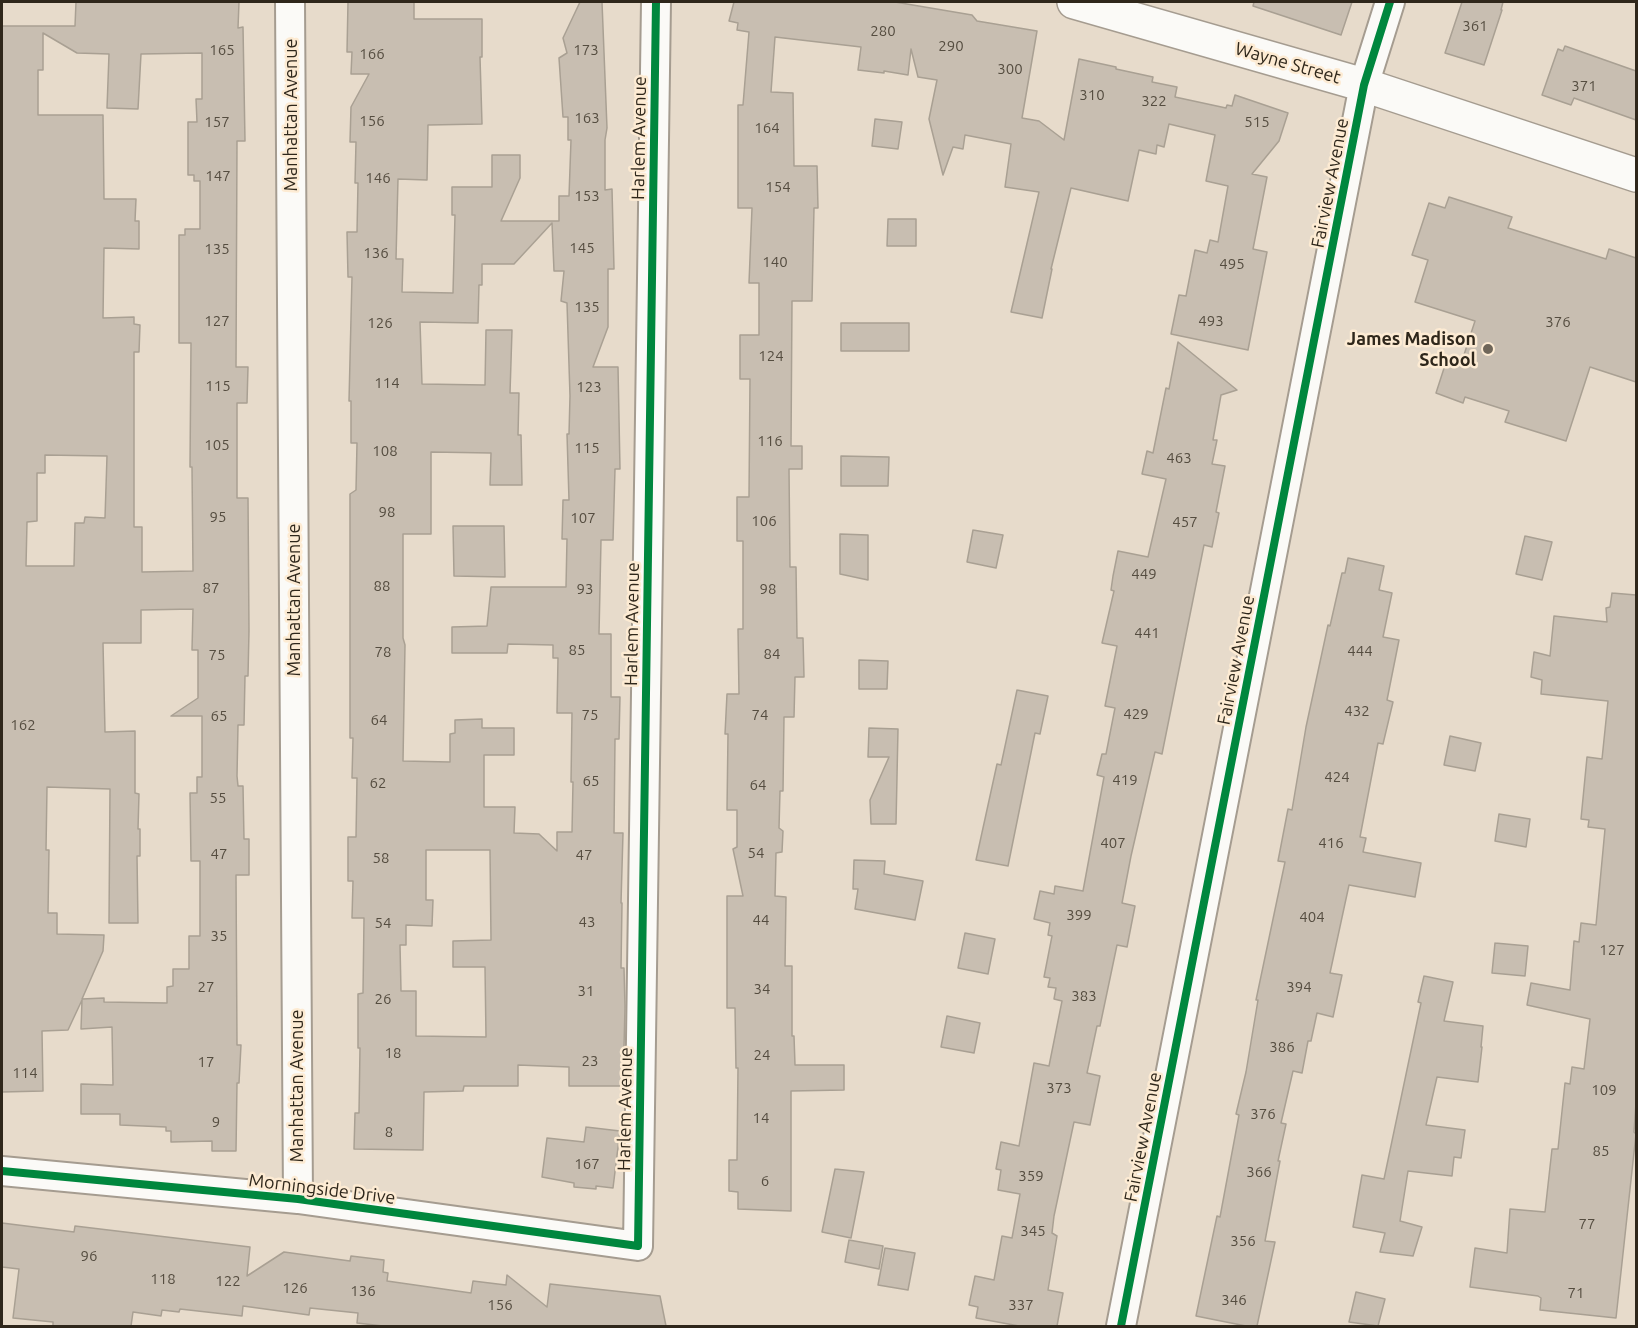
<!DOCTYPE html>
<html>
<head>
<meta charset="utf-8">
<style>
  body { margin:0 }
  #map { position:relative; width:1638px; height:1328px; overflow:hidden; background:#e7dbcb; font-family:Ubuntu,sans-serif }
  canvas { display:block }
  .frame { position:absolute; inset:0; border:3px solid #2f271b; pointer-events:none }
</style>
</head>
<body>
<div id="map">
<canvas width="1638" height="1328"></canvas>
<div class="frame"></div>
</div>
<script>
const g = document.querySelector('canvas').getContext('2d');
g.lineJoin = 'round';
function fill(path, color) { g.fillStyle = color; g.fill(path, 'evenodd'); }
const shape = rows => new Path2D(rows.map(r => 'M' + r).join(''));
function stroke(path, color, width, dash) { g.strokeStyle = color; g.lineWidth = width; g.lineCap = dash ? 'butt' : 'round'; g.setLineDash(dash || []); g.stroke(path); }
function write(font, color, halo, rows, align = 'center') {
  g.font = font + ' Ubuntu,sans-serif'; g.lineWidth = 5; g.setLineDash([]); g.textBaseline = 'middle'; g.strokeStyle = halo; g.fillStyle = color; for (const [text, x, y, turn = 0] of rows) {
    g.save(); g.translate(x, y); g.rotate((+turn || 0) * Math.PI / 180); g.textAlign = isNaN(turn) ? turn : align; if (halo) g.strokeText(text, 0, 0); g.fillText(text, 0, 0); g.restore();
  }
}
const building = shape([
  [76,2,239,2,238,28,243,27,245,141,237,141,236,367,248,367,247,403,237,403,237,498,248,498,249,631,248,676,245,676,244,725,238,725,237,776,238,786,243,786,244,839,249,839,249,875,236,875,237,1045,241,1045,239,1083,237,1083,236,1151,212,1151,212,1141,171,1142,171,1131,166,1131,166,1127,120,1125,120,1114,81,1114,81,1084,113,1085,112,1027,81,1029,82,1000,68,1030,42,1031,43,1091,2,1092,2,26,75,26,76,2],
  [43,33,77,53,109,54,107,108,138,109,141,54,202,53,202,99,196,99,197,122,188,122,188,175,194,175,194,181,200,181,200,229,185,229,185,235,179,235,179,343,191,343,190,467,192,467,193,571,142,572,142,527,134,527,134,352,139,352,140,325,134,324,134,317,103,318,104,248,139,249,139,221,135,221,136,199,104,199,103,115,38,115,38,70,43,70,43,33],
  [45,455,107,456,105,518,85,517,84,523,75,523,74,566,26,566,27,522,37,521,37,473,45,473,45,455],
  [193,609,192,650,198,650,198,698,171,716,202,716,202,777,197,777,197,793,190,793,191,861,200,861,200,936,189,936,189,969,173,969,173,986,167,987,167,1003,104,1002,104,998,82,999,103,951,104,935,57,934,57,913,48,913,49,850,46,850,47,787,110,789,109,923,138,923,137,856,140,856,140,829,138,829,139,794,135,793,135,731,105,732,103,643,141,643,141,610,193,609],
  [348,2,414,2,414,19,482,19,482,57,480,57,482,124,428,125,427,180,398,179,396,259,403,259,402,292,453,293,455,215,452,215,452,187,492,187,492,155,520,155,520,178,501,221,559,221,559,196,569,196,571,140,568,140,568,117,563,117,559,58,567,53,563,38,580,2,602,2,607,128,605,140,605,190,612,189,614,269,608,269,608,327,593,367,618,367,620,469,615,469,613,540,601,540,599,634,611,634,611,697,620,697,619,739,615,739,614,833,623,833,621,903,622,903,621,968,624,968,625,1007,623,1086,569,1086,569,1067,518,1065,518,1086,464,1086,463,1091,424,1092,423,1150,354,1149,355,1113,359,1113,360,1048,358,1048,358,994,363,993,364,918,352,918,353,881,348,881,348,837,356,837,357,778,352,778,353,738,350,738,350,494,356,490,357,443,351,443,351,401,349,401,352,277,348,277,347,232,357,232,358,183,355,183,356,142,350,142,351,107,369,74,351,74,352,52,347,52,348,2],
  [552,223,554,271,564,271,561,301,567,303,570,396,569,434,567,434,569,500,563,500,562,539,567,539,566,587,491,587,487,626,452,627,452,653,507,653,508,644,553,645,553,658,558,658,557,713,572,713,571,782,573,782,572,832,557,832,557,851,539,834,514,833,515,807,484,807,484,755,514,755,514,728,482,728,482,719,455,720,455,733,450,734,450,762,403,761,405,645,403,638,403,534,431,534,431,452,491,453,490,485,522,485,521,435,518,435,519,393,510,393,512,330,486,330,485,385,422,384,420,322,478,323,479,285,482,285,482,264,514,264,552,223],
  [426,850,490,850,491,940,453,941,453,967,485,967,486,1037,416,1036,416,991,401,991,400,945,406,945,406,925,432,926,433,900,426,900,426,850],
  [734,2,895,2,972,15,977,21,1037,31,1022,118,1039,121,1064,140,1079,59,1116,67,1116,69,1153,77,1152,82,1177,87,1175,97,1226,108,1227,105,1232,106,1235,95,1288,113,1279,141,1252,174,1267,177,1253,249,1267,252,1248,350,1171,334,1179,295,1186,296,1195,250,1207,253,1210,240,1218,242,1228,186,1206,181,1215,135,1169,124,1164,147,1157,145,1156,154,1139,150,1128,201,1071,188,1051,269,1052,269,1042,318,1011,312,1039,192,1005,187,1011,144,965,135,963,149,953,147,943,175,929,119,937,80,918,77,911,49,908,75,884,71,884,73,858,70,861,47,775,37,771,92,793,93,794,166,817,166,818,208,814,208,812,301,792,301,791,446,802,446,802,469,789,469,790,567,796,567,797,638,803,638,804,677,795,677,794,717,784,717,783,791,780,791,779,828,783,831,782,852,776,853,775,896,786,897,785,966,792,966,792,1036,794,1036,795,1065,844,1065,844,1090,791,1091,791,1211,738,1209,738,1192,729,1191,729,1160,737,1160,738,1068,736,1068,735,1008,727,1008,727,896,743,896,733,849,737,847,737,810,727,810,728,734,725,734,727,694,739,694,738,629,743,629,743,541,737,541,737,497,749,497,750,379,740,379,740,335,759,335,759,283,749,283,752,208,738,208,738,105,743,105,749,32,737,30,738,23,729,21,734,2],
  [1254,2,1352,2,1341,35,1253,6,1254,2],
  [1462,2,1503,2,1501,10,1502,10,1484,65,1445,53,1462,2],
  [1565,46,1636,71,1636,120,1574,98,1571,105,1542,95,1558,49,1563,51,1565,46],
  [875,119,902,122,898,149,872,146,875,119],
  [1449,197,1512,217,1508,228,1606,259,1609,249,1636,258,1636,382,1590,367,1566,441,1505,422,1509,411,1465,397,1463,403,1436,393,1447,359,1461,364,1475,321,1415,302,1428,260,1412,255,1429,203,1445,208,1449,197],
  [888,219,916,219,916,246,887,246,888,219],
  [841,323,909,323,909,351,841,351,841,323],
  [1178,342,1237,390,1221,395,1213,440,1217,440,1212,464,1225,466,1216,512,1219,513,1212,547,1204,545,1162,754,1155,752,1131,856,1122,903,1135,906,1127,947,1117,945,1100,1026,1097,1026,1087,1073,1100,1076,1090,1125,1074,1122,1054,1216,1052,1233,1057,1236,1048,1290,1063,1293,1057,1326,1019,1326,976,1318,978,1307,969,1305,975,1276,994,1280,1002,1236,1012,1238,1020,1194,998,1190,1001,1170,996,1169,1001,1142,1019,1146,1034,1063,1049,1066,1062,1001,1054,999,1056,988,1048,987,1050,978,1044,977,1052,936,1048,935,1050,923,1034,919,1040,891,1054,894,1055,886,1083,891,1104,777,1097,775,1102,754,1106,754,1115,708,1105,706,1117,646,1102,643,1114,591,1111,590,1113,576,1118,551,1148,557,1166,479,1142,474,1147,451,1153,453,1166,388,1169,389,1178,342],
  [841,456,889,457,888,486,841,486,841,456],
  [453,526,504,526,505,577,454,576,453,526],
  [973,530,1003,535,996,568,967,562,973,530],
  [840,534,868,535,868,580,840,574,840,534],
  [1525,536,1552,542,1542,580,1516,574,1525,536],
  [1348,558,1384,566,1379,590,1392,593,1383,637,1399,640,1387,700,1393,702,1383,744,1378,743,1360,837,1366,838,1363,852,1421,863,1415,897,1349,885,1330,973,1342,975,1333,1017,1317,1013,1311,1041,1308,1041,1302,1073,1293,1071,1281,1123,1286,1124,1278,1161,1280,1161,1265,1241,1275,1242,1257,1326,1246,1326,1196,1316,1217,1216,1220,1217,1239,1115,1236,1114,1246,1072,1258,1000,1256,1000,1285,862,1278,861,1288,809,1292,810,1306,727,1328,625,1330,626,1342,573,1345,573,1348,558],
  [1612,593,1636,595,1636,1103,1634,1132,1636,1134,1616,1318,1540,1310,1541,1298,1538,1296,1470,1287,1475,1248,1507,1253,1510,1209,1545,1212,1552,1149,1558,1149,1565,1083,1570,1084,1572,1067,1584,1069,1590,1019,1527,1005,1531,983,1570,990,1574,941,1579,942,1581,923,1596,925,1605,829,1588,827,1589,820,1581,819,1587,757,1602,759,1608,701,1541,694,1542,680,1531,677,1534,652,1550,656,1554,616,1607,622,1606,608,1610,607,1612,593],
  [859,660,888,661,887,689,859,689,859,660],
  [1017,690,1048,696,1040,734,1035,733,1008,866,976,860,997,764,1001,765,1017,690],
  [869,728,898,729,896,824,871,824,870,800,889,757,868,757,869,728],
  [1450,736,1481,743,1475,771,1444,765,1450,736],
  [1499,814,1530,819,1526,847,1495,841,1499,814],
  [854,860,885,861,884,874,923,881,915,920,855,909,858,889,853,889,854,860],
  [965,933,995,939,988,974,958,968,965,933],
  [1495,943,1528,946,1525,976,1492,973,1495,943],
  [1424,976,1453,982,1444,1021,1483,1026,1481,1047,1482,1047,1478,1082,1437,1077,1426,1125,1465,1130,1461,1158,1454,1157,1452,1176,1408,1171,1400,1221,1422,1227,1413,1256,1380,1252,1385,1233,1353,1227,1362,1175,1384,1179,1421,1003,1418,1002,1424,976],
  [947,1016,980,1023,974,1053,941,1047,947,1016],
  [586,1127,620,1131,613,1188,596,1186,596,1189,574,1187,574,1183,542,1177,547,1138,584,1142,586,1127],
  [835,1169,864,1172,851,1238,822,1232,835,1169],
  [2,1223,74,1232,75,1226,250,1247,247,1276,284,1252,350,1261,351,1256,384,1260,383,1272,388,1273,387,1281,471,1293,473,1281,506,1285,507,1275,547,1307,550,1284,660,1296,666,1326,383,1326,357,1323,358,1313,310,1308,309,1315,243,1306,242,1316,180,1309,179,1312,162,1310,161,1316,133,1312,131,1326,53,1326,53,1322,13,1318,19,1269,2,1267,2,1223],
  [849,1240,883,1246,879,1269,845,1262,849,1240],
  [885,1248,915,1253,908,1290,878,1285,885,1248],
  [1356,1292,1385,1299,1378,1326,1349,1322,1356,1292]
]);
fill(building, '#c8beb1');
stroke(building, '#a9a093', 1.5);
const street = shape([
  [290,2,298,1199],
  [2,1171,298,1199,638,1246,656,2],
  [1121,1326,1364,85,1390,2]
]);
const secondary = shape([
  [1074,2,1364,85,1636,175]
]);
stroke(street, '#a59c90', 32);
stroke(secondary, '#a59c90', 36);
stroke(street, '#fbfaf7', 28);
stroke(secondary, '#fbfaf7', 33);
stroke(shape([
  [2,1171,298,1199,638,1246,656,2],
  [1121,1326,1364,85,1390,2]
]), '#00873e', 8);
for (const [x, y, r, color] of [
  [1488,349,6,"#6f6659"]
]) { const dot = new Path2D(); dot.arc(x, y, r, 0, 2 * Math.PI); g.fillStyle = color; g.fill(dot); stroke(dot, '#fdebd3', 2); }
write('15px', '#554d40', null, [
  ["361",1475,26],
  ["280",883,31],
  ["290",951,46],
  ["165",222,50],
  ["173",586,50],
  ["166",372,54],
  ["300",1010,69],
  ["371",1584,86],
  ["310",1092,95],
  ["322",1154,101],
  ["163",587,118],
  ["156",372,121],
  ["157",217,122],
  ["515",1257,122],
  ["164",767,128],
  ["147",218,176],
  ["146",378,178],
  ["154",778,187],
  ["153",587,196],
  ["145",582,248],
  ["135",217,249],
  ["136",376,253],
  ["140",775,262],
  ["495",1232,264],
  ["135",587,307],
  ["127",217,321],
  ["493",1211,321],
  ["376",1558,322],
  ["126",380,323],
  ["124",771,356],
  ["114",387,383],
  ["115",218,386],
  ["123",589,387],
  ["116",770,441],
  ["105",217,445],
  ["115",587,448],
  ["108",385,451],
  ["463",1179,458],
  ["98",387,512],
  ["95",218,517],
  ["107",583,518],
  ["106",764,521],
  ["457",1185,522],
  ["449",1144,574],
  ["88",382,586],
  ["87",211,588],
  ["93",585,589],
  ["98",768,589],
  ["441",1147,633],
  ["85",577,650],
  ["444",1360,651],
  ["78",383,652],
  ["84",772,654],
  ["75",217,655],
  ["432",1357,711],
  ["429",1136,714],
  ["75",590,715],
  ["74",760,715],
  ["65",219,716],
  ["64",379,720],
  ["162",23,725],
  ["424",1337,777],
  ["419",1125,780],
  ["65",591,781],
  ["62",378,783],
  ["64",758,785],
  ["55",218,798],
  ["407",1113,843],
  ["416",1331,843],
  ["54",756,853],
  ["47",219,854],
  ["47",584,855],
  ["58",381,858],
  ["399",1079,915],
  ["404",1312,917],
  ["44",761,920],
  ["43",587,922],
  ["54",383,923],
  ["35",219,936],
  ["127",1612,950],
  ["27",206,987],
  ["394",1299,987],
  ["34",762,989],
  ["31",586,991],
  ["383",1084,996],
  ["26",383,999],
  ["386",1282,1047],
  ["18",393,1053],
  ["24",762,1055],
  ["23",590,1061],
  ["17",206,1062],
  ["114",25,1073],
  ["373",1059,1088],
  ["109",1604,1090],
  ["376",1263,1114],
  ["14",761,1118],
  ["9",216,1122],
  ["8",389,1132],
  ["85",1601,1151],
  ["167",587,1164],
  ["366",1259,1172],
  ["359",1031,1176],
  ["6",765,1181],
  ["77",1587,1224],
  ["345",1033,1231],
  ["356",1243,1241],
  ["96",89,1256],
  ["118",163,1279],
  ["122",228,1281],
  ["126",295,1288],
  ["136",363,1291],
  ["71",1576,1293],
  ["346",1234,1300],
  ["156",500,1305],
  ["337",1021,1305]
]);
write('18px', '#2f271b', '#fdebd3', [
  ["Wayne Street",1288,63,16],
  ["Manhattan Avenue",291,115,-90],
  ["Harlem Avenue",639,138,-89],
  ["Fairview Avenue",1330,183,-79],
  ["Manhattan Avenue",294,600,-90],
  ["Harlem Avenue",632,624,-89],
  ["Fairview Avenue",1236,660,-79],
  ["Manhattan Avenue",297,1086,-90],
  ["Harlem Avenue",625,1109,-89],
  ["Fairview Avenue",1143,1137,-79],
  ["Morningside Drive",322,1189,7]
]);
write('bold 18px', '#2f271b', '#fdebd3', [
  ["James Madison",1476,339],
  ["School",1476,360]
], 'right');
</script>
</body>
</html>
